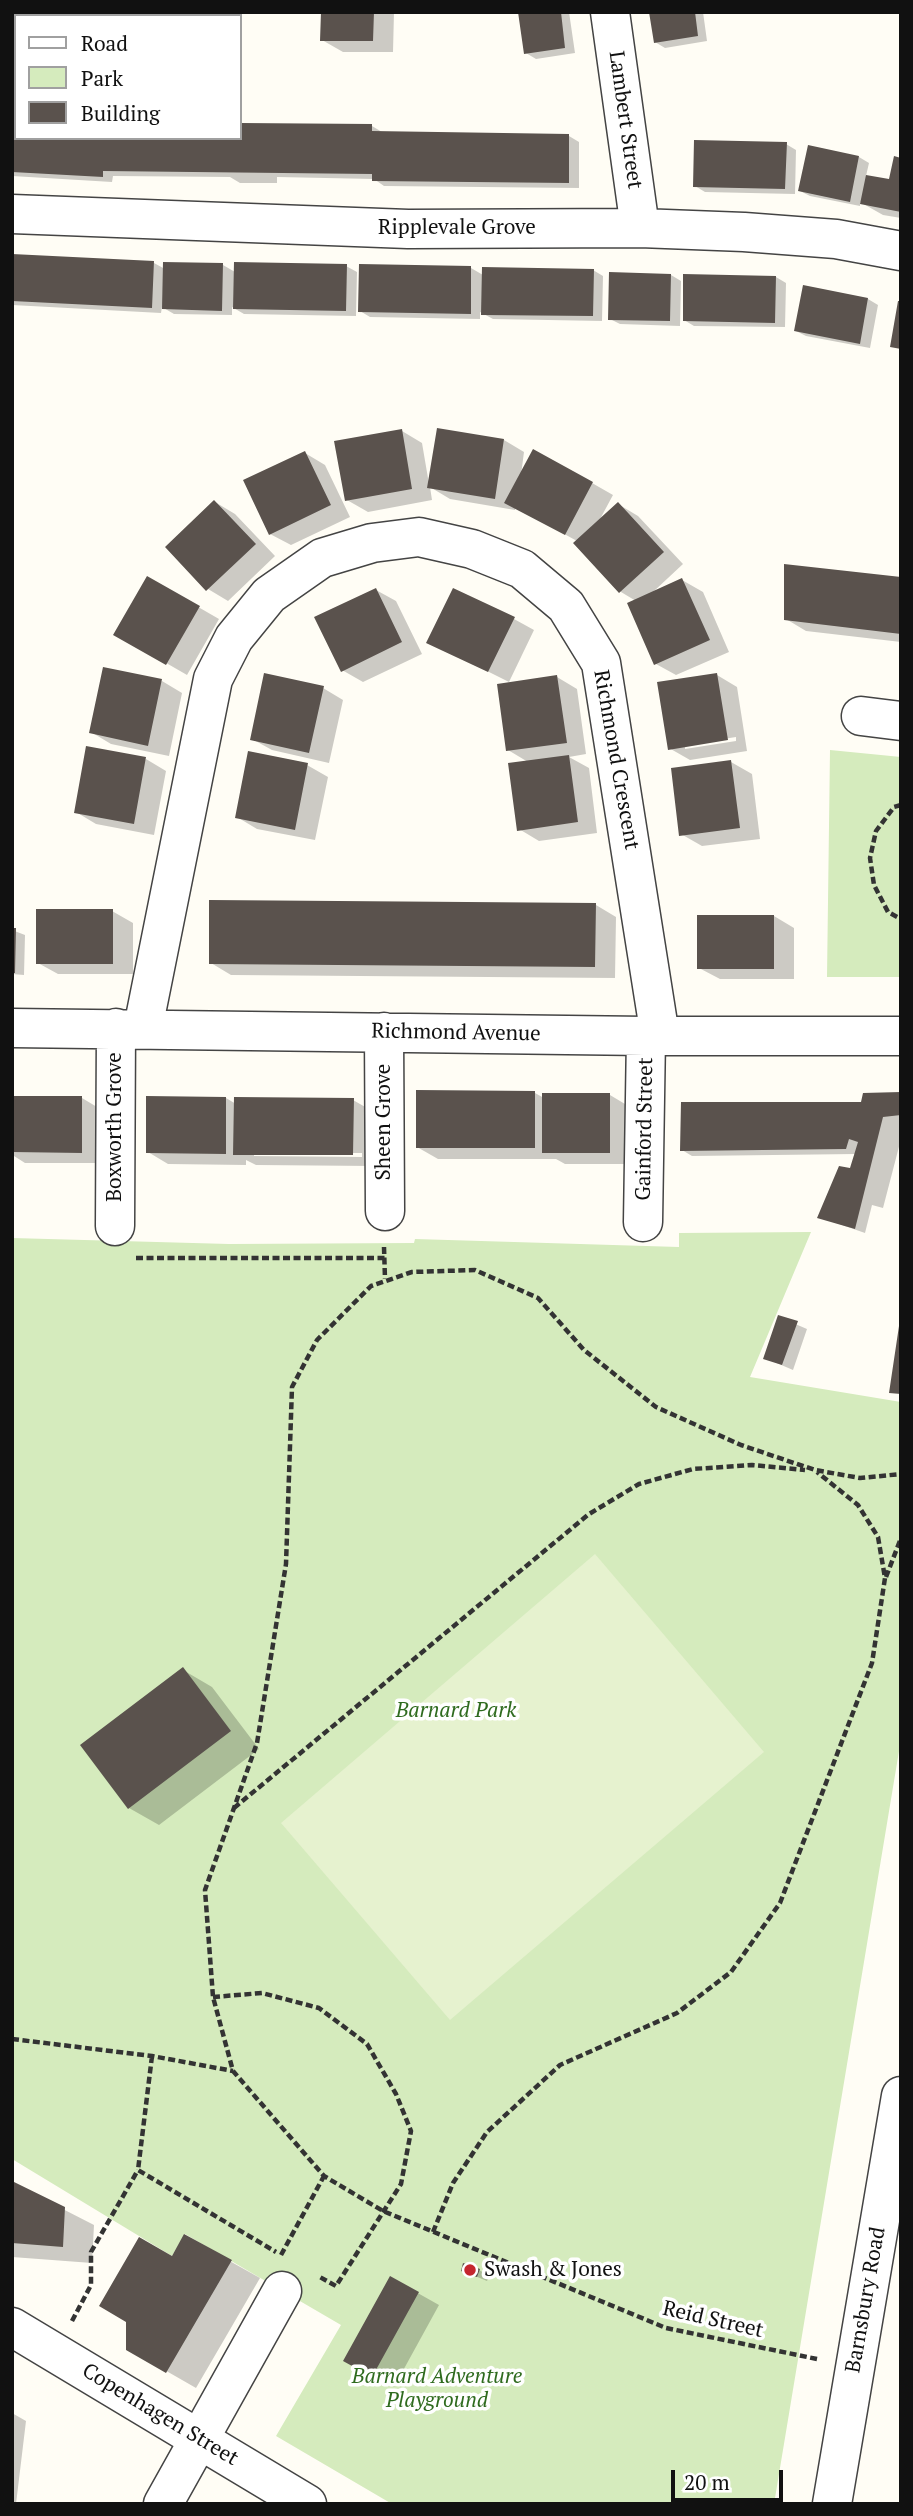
<!DOCTYPE html>
<html>
<head>
<meta charset="utf-8">
<style>
  body { margin:0 }
  #map { position:relative; width:913px; height:2516px; overflow:hidden; background:#fffdf5; font-family:"PT Serif",serif }
  canvas { display:block }
  .frame { position:absolute; inset:0; border:14px solid #111; pointer-events:none }
  .legend { position:absolute; left:14px; top:14px; width:228px; height:126px; box-sizing:border-box; background:#fff; border:2px solid #a0a0a0; margin:0; padding:9px 12px; list-style:none; font-size:21px; color:#111 }
  .legend li { display:flex; align-items:center; gap:14px; height:35px }
  .legend b { width:35px; border:2px solid #a0a0a0 }
  .scale { position:absolute; left:671px; top:2470px; width:112px; height:32px; box-sizing:border-box; border:4px solid #111; border-top:0; padding-left:9px; font-size:21px; line-height:24px; white-space:nowrap; color:#111; -webkit-text-stroke:5px #fff; paint-order:stroke }
</style>
</head>
<body>
<div id="map">
<canvas width="913" height="2516"></canvas>
<div class="frame"></div>
<ul class="legend">
<li><b style="height:9px;background:#fff"></b>Road</li>
<li><b style="height:19px;background:#d5ebbd"></b>Park</li>
<li><b style="height:19px;background:#5a524d"></b>Building</li>
</ul>
<div class="scale">20 m</div>
</div>
<script>
const g = document.querySelector('canvas').getContext('2d');
g.lineJoin = 'round';
function fill(path, color) { g.fillStyle = color; g.fill(path, 'evenodd'); }
const shape = rows => new Path2D(rows.map(r => 'M' + r).join(''));
function stroke(path, color, width, dash) { g.strokeStyle = color; g.lineWidth = width; g.lineCap = dash ? 'butt' : 'round'; g.setLineDash(dash || []); g.stroke(path); }
function write(font, color, halo, rows, align = 'center') {
  g.font = font + ' "PT Serif",serif'; g.lineWidth = 7; g.setLineDash([]); g.textBaseline = 'middle'; g.strokeStyle = halo; g.fillStyle = color; for (const [text, x, y, turn = 0] of rows) {
    g.save(); g.translate(x, y); g.rotate((+turn || 0) * Math.PI / 180); g.textAlign = isNaN(turn) ? turn : align; if (halo) g.strokeText(text, 0, 0); g.fillText(text, 0, 0); g.restore();
  }
}
fill(shape([
  [830,750,901,757,901,977,827,977],
  [811,1232,750,1377,901,1402,901,1739,774,2504,392,2504,276,2436,341,2325,185,2234,172,2256,12,2159,12,1238,229,1244,414,1243,415,1239,679,1247,679,1233]
]), '#d5ebbd');
fill(shape([
  [595,1554,764,1752,450,2020,281,1823]
]), '#e6f2cf');
fill(shape([
  [167,12,237,12,237,16,167,16],
  [322,12,394,12,393,52,343,52,322,40],
  [520,12,569,12,575,53,536,59,526,53],
  [651,12,703,12,707,41,665,48,655,42],
  [12,124,16,138,240,138,240,125,372,126,382,132,569,136,579,142,579,188,384,186,374,179,277,177,277,183,240,183,230,177,113,176,112,182,12,176],
  [786,144,796,150,795,194,705,192,695,186],
  [810,147,859,157,869,163,866,176,891,181,901,160,901,218,883,215,860,202,860,206,810,196,800,191],
  [12,255,154,263,165,269,223,265,235,272,346,266,357,272,356,316,244,314,232,307,232,315,174,314,162,307,161,313,12,305],
  [471,268,483,275,593,270,603,276,602,321,493,319,480,312,480,319,370,317,360,311],
  [671,275,681,281,680,326,620,324,610,319],
  [776,277,786,283,785,327,694,326,684,320],
  [804,287,868,299,878,305,870,348,806,336,796,331],
  [438,430,504,440,524,452,521,475,592,483,613,495,599,521,618,504,638,516,683,564,653,592,682,580,703,592,729,652,676,675,656,664,636,601,621,592,575,543,577,541,515,507,515,510,450,499,430,487,432,500,368,512,347,500,402,431,422,443,429,484],
  [305,453,325,465,350,517,291,545,270,534],
  [215,502,235,514,275,556,228,601,208,589],
  [148,578,219,619,187,675,116,634],
  [901,580,901,642,806,631,786,619],
  [376,590,396,601,422,654,363,682,342,670],
  [514,619,534,630,509,682,429,642],
  [717,675,737,687,747,751,690,760,669,748],
  [736,737,736,741,685,749,685,745],
  [557,677,577,689,586,754,569,757,589,768,597,833,539,841,519,829,528,762,508,750],
  [162,681,182,693,169,756,111,744,91,732],
  [323,688,343,700,329,763,272,750,252,739],
  [146,759,166,771,154,835,96,824,76,812],
  [731,762,752,774,760,839,702,846,681,834],
  [307,765,328,777,315,840,257,829,237,817],
  [596,905,616,917,615,978,231,975,211,963],
  [112,911,133,923,133,974,58,974,38,963],
  [774,916,794,928,794,979,720,979,699,968],
  [12,930,25,935,24,975,12,974],
  [535,1093,544,1098,610,1095,630,1107,630,1164,565,1164,556,1159,438,1159,417,1147],
  [901,1094,901,1139,883,1208,872,1205,865,1233,819,1217,851,1170,856,1154,692,1156,682,1150],
  [12,1097,82,1098,102,1110,102,1163,25,1163,14,1156,12,1163],
  [226,1098,236,1104,353,1100,374,1112,373,1166,256,1165,246,1160,246,1165,168,1164,148,1152],
  [254,1153,362,1153,362,1157,254,1156],
  [779,1317,807,1329,793,1370,765,1358],
  [183,1670,212,1687,259,1749,159,1825,129,1808],
  [12,2183,94,2225,92,2263,12,2257],
  [185,2236,260,2278,196,2388,128,2349],
  [479,2270,489,2276,487,2281,463,2271],
  [391,2278,439,2305,394,2387,345,2360],
  [12,2413,26,2421,16,2504,12,2504]
]), '#0003');
fill(shape([
  [165,12,217,12,217,16,165,16],
  [321,12,374,12,373,41,320,41],
  [518,12,561,12,565,48,524,54],
  [649,12,695,12,698,36,654,43],
  [12,122,16,122,16,138,240,138,240,123,372,124,372,131,569,134,569,183,372,181,372,174,103,171,103,177,12,172],
  [694,140,787,142,785,189,693,187],
  [808,145,859,156,850,202,798,191],
  [894,156,901,158,901,212,860,204,866,175,889,179],
  [12,254,154,261,152,308,12,301],
  [163,262,223,263,222,311,162,309],
  [234,262,347,264,346,311,233,309],
  [359,264,471,266,471,314,358,312],
  [482,267,594,269,593,316,481,315],
  [609,272,671,274,670,321,608,320],
  [683,274,776,276,775,323,683,321],
  [803,285,868,298,860,344,794,331],
  [898,301,901,301,901,349,890,347],
  [437,428,504,439,495,499,427,488],
  [402,429,412,489,345,501,334,441],
  [533,449,593,482,565,535,504,503],
  [305,451,331,505,269,535,243,480],
  [214,500,256,544,206,591,165,547],
  [618,502,664,552,619,593,573,543],
  [784,564,901,577,901,634,784,620],
  [147,576,200,606,166,665,113,635],
  [682,578,710,640,654,665,627,603],
  [376,588,402,642,341,672,314,617],
  [453,588,515,617,488,672,426,643],
  [103,667,162,679,148,746,89,733],
  [264,673,324,686,309,753,250,740],
  [717,673,728,740,668,750,657,682],
  [557,675,567,743,506,751,497,684],
  [86,746,146,757,134,824,74,813],
  [248,751,308,763,295,830,235,818],
  [569,755,578,822,517,831,508,763],
  [731,760,740,828,679,836,671,768],
  [209,900,596,903,595,967,209,964],
  [36,909,113,909,113,964,36,964],
  [697,915,774,915,774,969,697,969],
  [12,928,16,928,15,973,12,973],
  [416,1090,535,1091,535,1148,416,1148],
  [901,1092,901,1115,883,1117,855,1229,817,1218,839,1166,850,1168,858,1142,849,1139,846,1149,680,1151,681,1102,861,1102,863,1093],
  [542,1093,610,1093,610,1153,542,1153],
  [12,1096,82,1096,82,1153,12,1152],
  [146,1096,226,1097,226,1154,146,1153],
  [234,1097,354,1098,353,1155,233,1155],
  [778,1315,798,1321,782,1365,763,1359],
  [899,1326,901,1326,901,1394,889,1393],
  [183,1667,231,1731,128,1809,80,1745],
  [12,2181,65,2207,63,2247,12,2243],
  [184,2234,232,2260,166,2373,126,2350,126,2322,99,2306,139,2237,172,2256],
  [463,2263,480,2269,477,2277,461,2271],
  [390,2276,419,2292,372,2377,343,2361]
]), '#5a524d');
const minor = shape([
  [610,12,640,228],
  [12,214,408,229,640,228,744,232,836,239,901,251],
  [861,716,901,721],
  [12,1028,646,1036,901,1036],
  [143,1028,213,679,234,638,269,595,322,558,372,543,419,537,472,549,522,569,566,606,601,663,660,1036],
  [384,1032,385,1211],
  [643,1222,646,1036],
  [115,1226,116,1028],
  [163,2504,282,2291]
]);
const tertiary = shape([
  [12,2327,307,2504],
  [832,2504,901,2096]
]);
stroke(minor, '#444', 41);
stroke(tertiary, '#444', 41);
stroke(shape([
  [901,805,894,807,876,831,870,858,874,885,888,912,901,919],
  [384,1247,385,1279],
  [136,1258,385,1258],
  [886,1577,901,1538],
  [234,1808,589,1514,639,1484,693,1469,752,1465,805,1470],
  [213,1997,262,1993,319,2008,367,2044,396,2094,411,2131,401,2184,336,2286,318,2276],
  [12,2039,152,2056,233,2071],
  [152,2056,138,2170,276,2252],
  [433,2232,453,2183,487,2132,560,2065,677,2013,731,1972,780,1903,872,1663,885,1578,878,1537,858,1505,817,1472],
  [281,2255,324,2176],
  [72,2321,91,2285,91,2252,138,2170],
  [817,2359,666,2328,383,2211,324,2176,233,2071,213,1997,205,1890,257,1743,286,1564,292,1387,317,1340,371,1286,412,1272,475,1270,538,1298,584,1350,656,1407,741,1445,815,1470,860,1478,901,1474]
]), '#333', 4.5, [7, 3.5]);
stroke(minor, '#fff', 38);
stroke(tertiary, '#fff', 38);
for (const [x, y, r, color] of [
  [470,2270,7,"#c4262e"]
]) { const dot = new Path2D(); dot.arc(x, y, r, 0, 2 * Math.PI); g.fillStyle = color; g.fill(dot); stroke(dot, '#fff', 2.5); }
write('21px', '#111', '#fff', [
  ["Lambert Street",625,120,82],
  ["Ripplevale Grove",457,228],
  ["Richmond Crescent",616,760,80],
  ["Richmond Avenue",456,1033,1],
  ["Sheen Grove",384,1122,-90],
  ["Boxworth Grove",115,1127,-90],
  ["Gainford Street",645,1129,-89],
  ["Barnsbury Road",866,2300,-80],
  ["Reid Street",713,2320,13],
  ["Copenhagen Street",160,2415,31]
]);
write('italic 21px', '#2f6b1f', '#fff', [
  ["Barnard Park",456,1711],
  ["Barnard Adventure",437,2377],
  ["Playground",437,2401]
]);
write('21px', '#111', '#fff', [
  ["Swash & Jones",484,2270]
], 'left');
</script>
</body>
</html>
